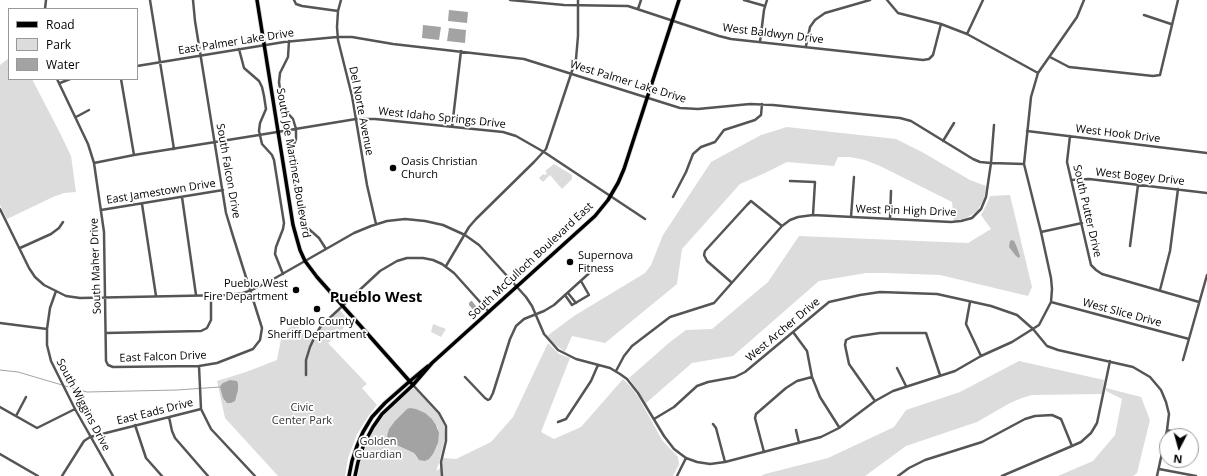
<!DOCTYPE html>
<html>
<head>
<meta charset="utf-8">
<style>
  body { margin:0 }
  #map { position:relative; width:1207px; height:476px; overflow:hidden; background:#fff; font-family:"Open Sans",sans-serif }
  canvas { display:block }
  .legend { position:absolute; left:8px; top:8px; width:130px; height:72px; box-sizing:border-box; background:#fff; border:1px solid #999; margin:0; padding:5px 7px; list-style:none; font-size:12px; color:#000 }
  .legend li { display:flex; align-items:center; gap:8px; height:20px }
  .legend b { width:20px; border:1px solid #999 }
  .north { position:absolute; left:1159px; top:428px; width:40px; height:40px; box-sizing:border-box; background:#fff; border:1px solid #999; border-radius:50%; rotate:186deg; font-size:11px; font-weight:700; line-height:16px; text-align:center; color:#000 }
  .north::after { content:''; display:block; margin:auto; width:14px; height:18px; background:#000; clip-path:polygon(50% 0,100% 100%,50% 72%,0 100%) }
</style>
</head>
<body>
<div id="map">
<canvas width="1207" height="476"></canvas>
<ul class="legend">
<li><b style="height:5px;background:#000"></b>Road</li>
<li><b style="height:11px;background:#dcdcdc"></b>Park</li>
<li><b style="height:11px;background:#a3a3a3"></b>Water</li>
</ul>
<div class="north">N</div>
</div>
<script>
const g = document.querySelector('canvas').getContext('2d');
g.lineJoin = 'round';
function fill(path, color) { g.fillStyle = color; g.fill(path, 'evenodd'); }
const shape = rows => new Path2D(rows.map(r => 'M' + r).join(''));
function stroke(path, color, width, dash) { g.strokeStyle = color; g.lineWidth = width; g.lineCap = dash ? 'butt' : 'round'; g.setLineDash(dash || []); g.stroke(path); }
function write(font, color, halo, rows, align = 'center') {
  g.font = font + ' "Open Sans",sans-serif'; g.lineWidth = 3.5; g.setLineDash([]); g.textBaseline = 'middle'; g.strokeStyle = halo; g.fillStyle = color; for (const [text, x, y, turn = 0] of rows) {
    g.save(); g.translate(x, y); g.rotate((+turn || 0) * Math.PI / 180); g.textAlign = isNaN(turn) ? turn : align; if (halo) g.strokeText(text, 0, 0); g.fillText(text, 0, 0); g.restore();
  }
}
fill(shape([
  [9,58,9,79,32,79,60,133,71,156,76,192,64,193,53,197,7,219,0,205,0,65],
  [787,127,896,139,922,152,970,180,986,186,984,198,978,210,973,214,966,218,954,221,952,202,880,166,865,160,850,157,838,157,834,166,787,162,765,173,740,184,682,249,677,284,605,343,572,336,565,352,554,344,547,336,574,316,645,273,651,265,663,235,711,162,761,135],
  [554,164,572,175,572,179,562,189,550,175,543,182,539,178,543,174,545,175,547,173,545,171],
  [1010,195,1032,287,1028,296,940,275,885,273,866,273,819,281,733,356,692,363,646,403,629,378,670,342,686,330,712,329,768,282,799,236,968,243,991,229,981,215,986,206,990,196],
  [339,309,350,322,328,343,367,384,362,388,377,405,369,415,357,434,348,458,345,476,278,476,225,418,217,381,246,372,277,360,282,334,294,324,313,338,321,326],
  [433,324,446,329,441,337,431,332],
  [548,343,559,354,570,358,541,432,554,439,581,427,623,379,632,388,639,398,662,440,678,457,679,464,673,476,358,476,361,458,368,438,377,423,387,411,412,389,415,388,439,414,444,426,445,438,439,463,436,471,441,468,443,458,456,459,491,442,513,417],
  [432,419,438,428,438,443,431,456,417,458,414,453,396,445,389,440],
  [1019,361,1104,380,1102,394,1032,395,1022,398,1010,403,977,422,906,446,865,476,761,476,765,474,828,458,894,427,906,410,960,392],
  [1106,388,1141,397,1150,420,1137,473,1133,476,1058,476,1093,461,1115,435,1122,399,1106,391]
]), '#dcdcdc');
fill(shape([
  [449,10,468,12,467,23,448,21],
  [423,25,441,27,439,40,422,38],
  [449,28,466,30,465,43,447,41],
  [1012,240,1014,241,1016,245,1020,256,1019,258,1016,256,1009,247,1010,241],
  [471,301,472,301,479,310,479,312,476,313,469,305,469,303],
  [230,380,237,381,238,384,238,390,235,401,231,403,227,403,223,398,220,387,221,385,223,383],
  [410,408,416,409,425,413,432,419,436,425,439,433,438,443,433,454,429,459,425,461,419,460,414,453,392,443,389,440,387,436,389,429,395,421,407,409]
]), '#a3a3a3');
stroke(shape([
  [0,370,18,372,62,385],
  [65,386,87,392,177,390,220,387]
]), '#a3a3a3', 1);
const major = shape([
  [257,0,293,225,300,250,305,261,317,277,413,385],
  [349,476,352,461,357,446,363,432,372,417,385,403,410,381,428,366],
  [355,476,358,462,364,444,373,427,382,414,413,385,432,363,595,216,608,200,618,183,624,169,679,0]
]);
stroke(major, '#dbdbdb', 5);
stroke(shape([
  [150,0,174,149],
  [294,0,296,4,302,6,338,11],
  [341,0,338,11,337,27,338,40,352,96,367,185,376,224],
  [510,0,564,5,628,6,719,36,731,39,923,60,929,59,933,55,941,24],
  [744,0,765,6],
  [887,0,898,13,941,24,967,34,1038,73],
  [45,9,46,0],
  [638,9,641,0],
  [1144,15,1171,24],
  [967,34,983,0],
  [289,41,288,57,280,73,279,82,282,105,284,109,293,119,296,129,296,139,290,155,300,216,302,223,319,238,326,249],
  [760,42,764,10,767,0],
  [806,46,810,27,815,20,825,13,870,0],
  [239,49,244,68,259,81,262,87,264,96,266,109,260,123,259,131,262,144,272,155,274,160,284,223,283,229,276,247,275,254,283,274],
  [1050,57,1069,67,1153,76,1160,75,1178,0],
  [137,66,284,42,337,37,352,37,393,44,524,59,680,108,698,109,750,104,773,105,900,118,911,121,973,159,980,162,991,163,1024,164],
  [57,79,88,144,94,163,104,232,106,361,108,365,113,367,199,366,217,363,253,349,260,340,262,328,233,236,226,213,195,21,193,0],
  [121,79,134,155],
  [60,83,70,79],
  [76,117,89,110],
  [452,127,461,51],
  [1027,131,1207,153],
  [1070,136,1067,162,1091,265,1096,270,1102,274,1199,302],
  [943,141,954,123],
  [94,163,134,155,259,135,356,119,375,119,503,132,516,136,544,152,645,219],
  [1071,180,1089,179,1207,193],
  [790,181,815,182,813,215],
  [182,197,196,295],
  [673,197,686,172,693,154,701,147,715,142,724,130,755,120,761,115,762,104],
  [142,204,156,296],
  [0,209,29,268,35,277,44,285,66,296,80,298,227,295,243,293,252,290,270,281,354,233,371,226,387,221,405,219,425,221,443,225,465,235,479,245,490,257,526,297,532,306,544,334,558,350,576,359,610,368,620,374,627,379,638,393,664,436,674,449,686,458,697,462,710,464,725,462,821,437,839,428,875,401,893,391,955,371,981,356,1012,342,1039,325,1051,302,1052,289,1051,278,1041,232,1024,164,1031,97,1038,73,1077,17,1084,0],
  [101,210,223,190],
  [851,217,854,177],
  [890,219,891,191],
  [1041,232,1082,223],
  [1130,246,1138,185],
  [20,248,51,234,59,228,63,222],
  [446,266,469,227,476,219,534,162,546,149,576,59,578,36,578,0],
  [731,282,707,261,704,255,705,251,747,205,751,201,782,226],
  [1160,290,1170,251,1178,189],
  [56,291,50,308,47,329,47,345,51,361,75,409,113,476],
  [568,293,576,303],
  [565,295,572,305,589,295,581,281],
  [970,302,966,324,981,356],
  [1051,302,1189,339],
  [0,323,47,329],
  [793,332,807,351,812,377,820,397,839,427],
  [106,333,201,331,207,328,211,320,211,295],
  [1183,360,1207,275],
  [199,366,201,409,211,429,255,476],
  [897,368,906,386],
  [616,371,624,356,632,346,670,317,714,303,782,226,790,220,798,217,813,215,951,222,961,221,972,218,981,209,986,197,991,163,994,125],
  [306,375,306,360,310,347,316,334,321,326,380,271,397,261,407,258,423,258,433,260,442,264,454,273,489,312],
  [465,377,485,398,488,400,490,399,493,393,510,339,516,326,524,319,544,311,554,305,596,267],
  [413,385,439,413,446,426,446,441,441,462,442,476],
  [875,401,849,364,845,345,846,340,852,337,880,333,926,333,940,375],
  [0,407,37,428,75,409],
  [16,416,26,397],
  [169,417,172,431,175,438,208,476],
  [654,419,674,407,697,386,708,382,735,377,745,372,829,302,860,295,880,292,937,294,991,306,1017,315,1033,329,1047,346,1058,350,1133,367,1150,377,1161,390,1166,402,1169,414,1167,430,1157,476],
  [558,422,566,419,591,381,598,365],
  [713,424,716,428,725,462],
  [135,425,146,458,162,476],
  [796,430,799,443],
  [1167,430,1190,436],
  [764,452,755,418,756,414,786,388,797,381,812,377],
  [0,454,38,476],
  [1159,469,1196,476],
  [62,476,84,441,90,437,201,409],
  [677,476,686,458],
  [898,476,909,468,925,460,982,442,1025,419,1035,416,1052,415,1061,419,1072,446],
  [1002,476,1072,446,1081,442,1091,433,1097,423,1110,361]
]), '#555', 2.5);
stroke(major, '#000', 3.5);
for (const [x, y, r, color] of [
  [393,168,4,"#000"],
  [570,262,4,"#000"],
  [296,290,4,"#000"],
  [317,309,4,"#000"]
]) { const dot = new Path2D(); dot.arc(x, y, r, 0, 2 * Math.PI); g.fillStyle = color; g.fill(dot); stroke(dot, '#fff', 1.5); }
write('11px', '#000', '#fff', [
  ["West Baldwyn Drive",773,34,7],
  ["East Palmer Lake Drive",236,42,-9],
  ["West Palmer Lake Drive",628,82,17],
  ["Del Norte Avenue",361,111,79],
  ["West Idaho Springs Drive",442,118,6],
  ["West Hook Drive",1118,134,7],
  ["South Joe Martinez Boulevard",293,163,80],
  ["South Falcon Drive",228,171,80],
  ["West Bogey Drive",1140,177,6],
  ["East Jamestown Drive",161,192,-9],
  ["West Pin High Drive",906,211,2],
  ["South Putter Drive",1087,211,77],
  ["South McCulloch Boulevard East",531,261,-43],
  ["South Maher Drive",96,266,-92],
  ["West Slice Drive",1122,313,15],
  ["West Archer Drive",783,330,-40],
  ["East Falcon Drive",163,357,-2],
  ["South Wiggins Drive",83,405,62],
  ["East Eads Drive",155,412,-14]
]);
write('11px', '#000', '#fff', [
  ["Oasis Christian",401,162],
  ["Church",401,175],
  ["Supernova",578,256],
  ["Fitness",578,269],
  ["Pueblo West",288,284,"right"],
  ["Fire Department",288,297,"right"],
  ["Pueblo County",317,322,"center"],
  ["Sheriff Department",317,335,"center"]
], 'left');
write('11px', '#333', '#fff', [
  ["Civic",302,408],
  ["Center Park",302,421],
  ["Golden",378,442],
  ["Guardian",378,455]
]);
write('bold 15px', '#000', '#fff', [
  ["Pueblo West",376,298]
]);
</script>
</body>
</html>
